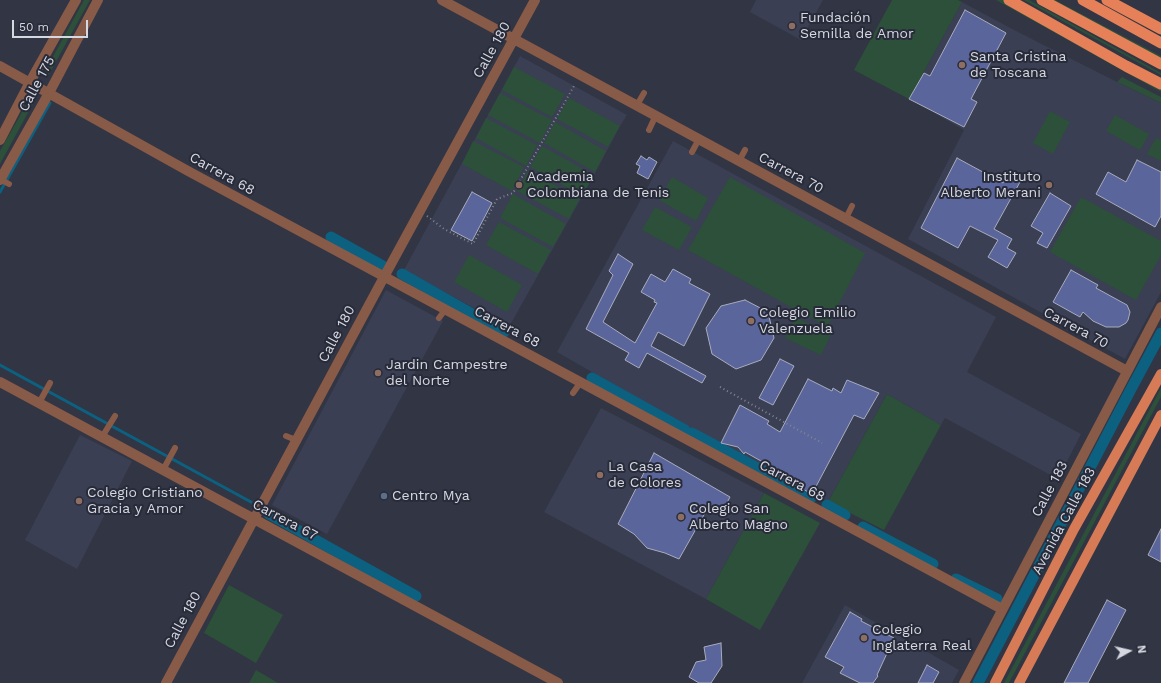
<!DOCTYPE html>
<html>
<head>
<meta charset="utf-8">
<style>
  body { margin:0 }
  #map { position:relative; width:1161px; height:683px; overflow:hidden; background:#323543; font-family:"Work Sans",sans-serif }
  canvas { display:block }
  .north { position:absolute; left:1109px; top:631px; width:40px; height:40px; -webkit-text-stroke:3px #282b39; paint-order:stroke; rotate:82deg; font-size:11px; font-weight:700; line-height:16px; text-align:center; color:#d6d8e1 }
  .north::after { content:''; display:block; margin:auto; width:14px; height:18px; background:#d6d8e1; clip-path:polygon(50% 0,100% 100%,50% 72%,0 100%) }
  .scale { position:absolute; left:12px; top:20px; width:76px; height:18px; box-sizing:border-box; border:2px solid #d6d8e1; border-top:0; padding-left:5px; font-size:12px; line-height:14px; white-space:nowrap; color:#d6d8e1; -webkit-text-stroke:3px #282b39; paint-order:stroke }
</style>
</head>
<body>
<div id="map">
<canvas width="1161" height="683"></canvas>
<div class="north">N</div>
<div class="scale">50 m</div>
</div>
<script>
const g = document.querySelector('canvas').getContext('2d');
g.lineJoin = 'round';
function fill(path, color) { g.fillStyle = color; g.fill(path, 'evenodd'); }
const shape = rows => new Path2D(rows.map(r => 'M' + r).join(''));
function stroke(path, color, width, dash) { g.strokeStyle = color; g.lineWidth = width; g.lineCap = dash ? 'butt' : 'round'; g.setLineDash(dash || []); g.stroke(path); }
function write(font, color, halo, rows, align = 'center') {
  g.font = font + ' "Work Sans",sans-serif'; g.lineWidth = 4; g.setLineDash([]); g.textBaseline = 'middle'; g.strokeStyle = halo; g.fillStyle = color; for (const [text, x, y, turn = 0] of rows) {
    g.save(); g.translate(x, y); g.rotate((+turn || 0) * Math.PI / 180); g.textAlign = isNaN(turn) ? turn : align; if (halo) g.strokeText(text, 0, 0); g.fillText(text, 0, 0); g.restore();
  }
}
fill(shape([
  [756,0,823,0,801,40,750,12],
  [962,2,1014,30,1117,82,1161,103,1161,292,1125,359,908,239,964,130,909,99],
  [520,56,627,115,620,126,594,175,509,327,404,270],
  [673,141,996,317,967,372,1081,434,1058,479,945,418,941,425,887,394,828,502,693,430,557,352],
  [386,290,443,321,327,534,272,505],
  [601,408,764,493,706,599,544,512],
  [80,435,132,461,77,569,25,540],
  [845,605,959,670,952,683,802,683]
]), '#3a3f53');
fill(shape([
  [84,0,90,0,48,76,45,76,44,73],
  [892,0,958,0,962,2,909,99,854,70],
  [996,0,1004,0,1161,87,1161,92],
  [1024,0,1029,0,1161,73,1161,75],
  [1050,0,1055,0,1161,56,1161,59],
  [514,67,565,94,552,117,502,90],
  [1122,77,1161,97,1161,103,1117,82],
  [500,93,552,120,540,143,488,115],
  [31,96,33,96,35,100,0,164,0,151],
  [569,98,620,126,608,147,557,119],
  [1050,111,1070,122,1053,154,1033,143],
  [1115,115,1149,134,1140,150,1106,131],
  [486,118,537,145,526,166,476,138],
  [555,122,606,151,595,172,544,143],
  [1156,138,1161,140,1161,161,1147,154],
  [473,141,524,167,512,191,462,164],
  [542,146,594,175,582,196,530,167],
  [528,171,580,198,569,219,517,191],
  [672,177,708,198,696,221,659,200],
  [730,177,865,253,827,327,688,250],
  [513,194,566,224,553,247,500,218],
  [1081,197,1161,241,1161,255,1136,300,1050,252],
  [655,207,692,227,679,250,642,230],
  [499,222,551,250,538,274,486,245],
  [469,255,522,285,507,312,454,282],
  [795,317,831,334,821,355,785,338],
  [1161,388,1161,397,1009,683,1004,683],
  [887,394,941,425,884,530,828,502],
  [764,493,820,523,760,630,706,599],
  [229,585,283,615,256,663,204,633],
  [256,670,278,683,249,683]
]), '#2c5039');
stroke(shape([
  [0,192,50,103],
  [0,365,251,502]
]), '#0c6080', 3);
stroke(shape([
  [331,237,383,266],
  [402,274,504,332],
  [592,378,685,430],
  [692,433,812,497],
  [827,505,845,515],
  [269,514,416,596],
  [863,527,933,564],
  [956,579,997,599],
  [978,683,1131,389,1161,333]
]), '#0c6080', 11);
const building = shape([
  [965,10,1006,33,971,99,977,102,964,127,909,99,924,73,930,76,965,10],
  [641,156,647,160,649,157,657,162,648,179,637,173,640,166,636,164,641,156],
  [957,158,1003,183,1007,175,1020,182,994,229,1012,239,1007,248,1016,253,1007,268,988,257,998,240,970,226,958,248,921,228,957,158],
  [1137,160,1161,172,1161,216,1155,227,1096,194,1108,172,1126,182,1137,160],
  [472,192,492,203,472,241,451,230,472,192],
  [1050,193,1071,206,1047,248,1037,243,1043,233,1031,226,1050,193],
  [618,254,633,264,603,322,635,343,657,303,654,302,655,300,641,292,651,274,665,282,673,269,691,279,689,283,710,294,684,346,658,332,651,346,706,376,702,383,647,353,639,368,625,360,629,353,586,329,613,275,609,271,618,254],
  [1071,270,1098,285,1096,288,1127,305,1130,312,1128,320,1126,323,1119,327,1106,327,1093,321,1083,312,1080,317,1053,302,1071,270],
  [745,300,768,312,774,338,761,360,736,369,712,354,706,328,721,306,745,300],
  [780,359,794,366,773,405,759,398,780,359],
  [808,379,832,391,833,388,841,393,847,380,879,393,864,419,854,415,812,494,775,474,777,470,745,452,744,454,738,447,721,443,740,405,769,421,767,424,780,432,808,379],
  [654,453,730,497,721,514,709,506,679,559,665,553,647,548,634,534,618,524,654,453],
  [1161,529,1161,562,1148,555,1161,529],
  [1107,600,1126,610,1088,683,1064,683,1107,600],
  [850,612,862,619,861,621,894,638,877,675,878,676,873,683,860,683,840,673,844,667,825,657,850,612],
  [721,643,722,666,711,683,699,683,689,677,696,662,706,660,704,647,721,643],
  [927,665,939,672,933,683,918,683,927,665]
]);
fill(building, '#5a659c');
stroke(building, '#a8acbd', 1);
stroke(shape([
  [427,216,444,229,473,244,497,199,513,193,574,86],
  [720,387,822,443]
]), '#838691', 2, [1, 3]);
stroke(shape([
  [637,105,644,93],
  [649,130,656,115],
  [692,152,699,139],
  [739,161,745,150],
  [0,179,9,184],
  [846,218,852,206],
  [439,318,445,310],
  [573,393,580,383],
  [39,403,50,383],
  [286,436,296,440],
  [102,437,115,416],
  [163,470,175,448]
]), '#885a48', 6);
stroke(shape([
  [442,0,1127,371],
  [0,66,188,171,1002,609],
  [0,382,558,683],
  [166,683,384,277,535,0],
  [964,683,1161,307]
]), '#885a48', 10);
stroke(shape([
  [0,140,30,82,76,0],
  [0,180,49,93,98,0]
]), '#885a48', 10);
stroke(shape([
  [995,683,1074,529,1161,374],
  [1019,683,1161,415]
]), '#d77a56', 10);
stroke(shape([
  [1009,0,1126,66,1161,84],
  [1042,0,1161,64],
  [1083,0,1161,43],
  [1107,0,1161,29]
]), '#e68058', 11);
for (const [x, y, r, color] of [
  [792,26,4,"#8d6e63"],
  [962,65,4,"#8d6e63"],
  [519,185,4,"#8d6e63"],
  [1049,185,4,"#8d6e63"],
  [751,321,4,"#8d6e63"],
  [378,373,4,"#8d6e63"],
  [600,475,4,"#8d6e63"],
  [384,496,4,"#5c6f8a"],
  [79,501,4,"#8d6e63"],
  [681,517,4,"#8d6e63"],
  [864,638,4,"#8d6e63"]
]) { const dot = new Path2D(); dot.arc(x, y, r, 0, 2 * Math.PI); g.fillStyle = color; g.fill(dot); stroke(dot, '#282b39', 1.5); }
write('14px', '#d6d8e1', '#282b39', [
  ["Fundación",800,18],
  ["Semilla de Amor",800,34],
  ["Santa Cristina",970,57],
  ["de Toscana",970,73],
  ["Academia",527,177],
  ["Colombiana de Tenis",527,193],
  ["Instituto",1041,177,"right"],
  ["Alberto Merani",1041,193,"right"],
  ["Colegio Emilio",759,313],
  ["Valenzuela",759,329],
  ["Jardin Campestre",386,365],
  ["del Norte",386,381],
  ["La Casa",608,467],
  ["de Colores",608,483],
  ["Colegio Cristiano",87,493],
  ["Gracia y Amor",87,509],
  ["Centro Mya",392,496],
  ["Colegio San",689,509],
  ["Alberto Magno",689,525],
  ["Colegio",872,630],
  ["Inglaterra Real",872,646]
], 'left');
write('14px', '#d6d8e1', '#282b39', [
  ["Calle 180",492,50,-61],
  ["Calle 175",37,84,-62],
  ["Carrera 70",791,173,28],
  ["Carrera 68",222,174,29],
  ["Carrera 68",507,327,28],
  ["Carrera 70",1076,328,28],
  ["Calle 180",337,334,-62],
  ["Carrera 68",792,481,28],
  ["Calle 183",1050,489,-62],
  ["Carrera 67",285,520,28],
  ["Avenida Calle 183",1064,521,-62],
  ["Calle 180",183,620,-62]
]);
</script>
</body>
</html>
